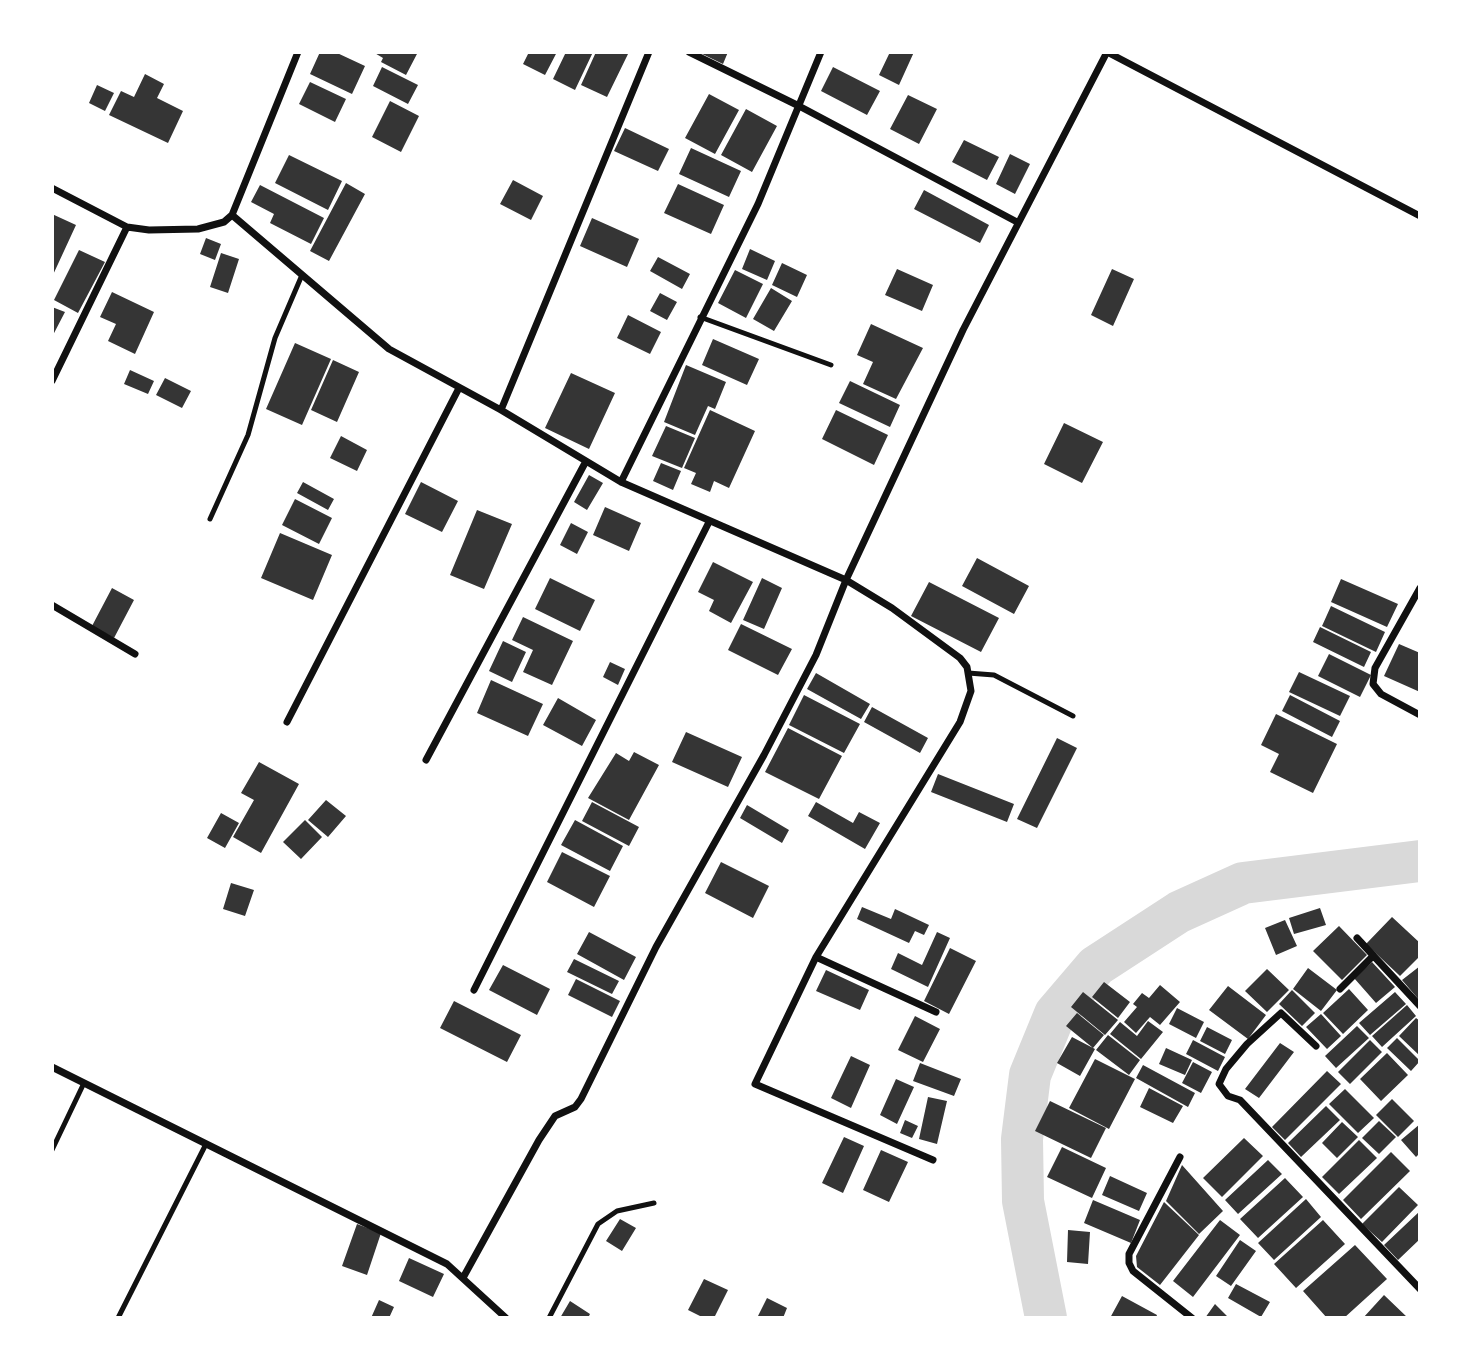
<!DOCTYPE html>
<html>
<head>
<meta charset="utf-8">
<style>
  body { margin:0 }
  #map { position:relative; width:1472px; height:1370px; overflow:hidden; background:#fff; font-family:Manrope,sans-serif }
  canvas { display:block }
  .frame { position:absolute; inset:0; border:54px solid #fff; pointer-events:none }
</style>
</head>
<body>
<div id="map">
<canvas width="1472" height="1370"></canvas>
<div class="frame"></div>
</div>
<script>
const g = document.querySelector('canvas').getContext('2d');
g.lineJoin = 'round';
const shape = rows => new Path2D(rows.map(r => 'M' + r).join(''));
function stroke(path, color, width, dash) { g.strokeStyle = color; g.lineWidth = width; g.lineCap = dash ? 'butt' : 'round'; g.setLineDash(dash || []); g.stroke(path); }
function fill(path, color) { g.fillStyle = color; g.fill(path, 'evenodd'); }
stroke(shape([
  [1046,1318,1023,1201,1022,1139,1030,1075,1055,1014,1096,966,1179,912,1243,883,1420,861]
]), '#d9d9d9', 42);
fill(shape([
  [320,52,335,52,365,66,352,94,310,74],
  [373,52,418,52,406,75,381,62,383,58],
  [529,52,557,52,545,75,523,64],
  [566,52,593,52,575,90,553,79],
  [596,52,628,54,607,97,581,85],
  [698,52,728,52,723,64],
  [890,52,914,52,899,85,879,75],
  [382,67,418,85,408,104,373,86],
  [833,67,880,91,867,115,821,91],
  [145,74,164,84,157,98,183,111,168,143,109,115,121,91,134,97],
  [310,82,346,99,335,122,299,104],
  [97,85,114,93,105,111,89,103],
  [709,94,739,110,715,154,685,138],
  [908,95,937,109,919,144,890,129],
  [390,101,419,116,401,152,372,137],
  [746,109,777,126,752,172,721,155],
  [625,128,669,149,658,171,614,151],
  [964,140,999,157,987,180,952,162],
  [691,148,741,171,729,197,679,174],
  [1010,154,1030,164,1015,194,996,184],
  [289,155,342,181,328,210,275,183],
  [513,180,543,196,531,220,500,204],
  [346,183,365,194,329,261,310,251],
  [678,184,724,205,711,234,664,213],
  [260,185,324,218,311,244,270,223,274,214,251,202],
  [924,190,989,225,980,243,914,209],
  [52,214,76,225,52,277],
  [592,218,639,239,627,267,580,246],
  [206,238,221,244,215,260,200,254],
  [750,249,775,261,767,280,742,269],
  [79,250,105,262,78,313,54,300],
  [221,253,239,259,228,293,210,287],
  [658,257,690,274,682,289,650,271],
  [782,263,807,275,797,297,772,285],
  [897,269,933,285,922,311,885,295],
  [1112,269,1134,279,1113,326,1091,315],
  [735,270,763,284,746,318,718,303],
  [771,288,792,301,774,331,753,319],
  [112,292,154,312,135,354,108,341,116,324,100,317],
  [660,293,677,302,667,320,650,311],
  [52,307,65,312,52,337],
  [628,315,661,332,650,354,617,338],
  [871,324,923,348,896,399,863,384,873,362,857,355],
  [713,339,759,359,747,385,702,365],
  [295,343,331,359,302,425,266,409],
  [333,360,359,372,337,422,311,410],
  [686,365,726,382,715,409,708,406,695,435,664,422],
  [130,370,154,381,148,394,124,384],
  [571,373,615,393,589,449,545,428],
  [165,378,191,391,182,408,156,395],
  [850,381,900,405,890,427,839,403],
  [710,410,755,431,729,488,714,481,710,492,691,484,696,473,684,468],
  [836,410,888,435,874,465,822,439],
  [1064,423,1103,442,1082,483,1044,464],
  [666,426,695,438,682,468,652,456],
  [341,436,367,450,357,471,330,458],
  [661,463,681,471,673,490,653,481],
  [589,475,603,483,587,510,574,502],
  [303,482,334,499,328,510,297,493],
  [421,482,458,501,442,532,405,514],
  [295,499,332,518,319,544,282,525],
  [605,507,641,523,629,551,593,535],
  [477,510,512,524,484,589,450,575],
  [571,523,588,532,577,554,560,545],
  [280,533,332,555,313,600,261,578],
  [977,558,1029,586,1014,614,962,586],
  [713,562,753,582,731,623,709,611,714,600,698,592],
  [550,578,595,600,580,631,535,609],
  [762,578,782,588,764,629,743,620],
  [1341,579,1398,604,1387,627,1331,602],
  [929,582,999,618,981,652,911,616],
  [112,588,134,600,114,638,92,626],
  [1331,606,1385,632,1376,652,1322,626],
  [523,617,573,641,552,685,523,672,533,650,512,640],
  [741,624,792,649,778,675,728,650],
  [1320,627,1371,652,1364,667,1313,642],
  [503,641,526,652,512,682,489,671],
  [1399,644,1420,653,1420,692,1384,676],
  [1329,654,1371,675,1360,697,1318,676],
  [610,662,625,669,618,685,603,677],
  [1299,672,1350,696,1340,716,1289,692],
  [816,673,870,704,861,719,807,689],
  [491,680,543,704,528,736,477,713],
  [804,695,860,724,844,753,789,725],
  [1290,695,1340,721,1332,737,1282,711],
  [558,698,596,720,582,746,543,725],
  [872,707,928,738,920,753,864,722],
  [1276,714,1337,744,1313,793,1270,772,1279,754,1261,745],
  [788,728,842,756,819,799,765,772],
  [686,732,742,757,728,787,672,762],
  [1057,738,1077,748,1037,828,1017,819],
  [634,752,659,765,629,820,588,798,616,753,629,761],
  [259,762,299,784,261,853,233,837,254,800,241,793],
  [938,774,1014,804,1007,822,931,792],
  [326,800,346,816,328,837,308,820],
  [592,802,639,827,629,846,582,821],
  [816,802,853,823,859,812,880,823,865,849,808,816],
  [747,805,789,830,782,843,740,818],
  [221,813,239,823,225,848,207,838],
  [305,820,322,837,301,859,283,842],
  [575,820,623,846,610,871,561,845],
  [562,852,610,876,594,907,547,882],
  [721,862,769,886,753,918,705,893],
  [231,883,254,890,245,916,223,909],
  [862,907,891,919,895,909,929,925,924,935,915,931,909,943,857,919],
  [1320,908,1326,925,1294,934,1289,918],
  [1392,917,1420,943,1420,956,1400,976,1366,944],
  [1285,920,1297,946,1276,955,1265,928],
  [1339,926,1367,955,1342,980,1313,951],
  [589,932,636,957,624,980,577,954],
  [937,932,950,938,928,987,891,969,898,953,922,965],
  [950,948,976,961,949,1014,924,1001],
  [574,959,619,981,612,994,567,972],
  [1372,962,1395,987,1376,1003,1354,978],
  [503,965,550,989,537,1015,489,990],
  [1420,966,1420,1001,1402,980],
  [1308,968,1337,990,1321,1011,1293,989],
  [1267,969,1289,990,1267,1012,1245,991],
  [826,970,869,990,860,1010,816,991],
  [576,979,620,1001,612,1017,568,995],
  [1104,982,1130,1002,1118,1018,1092,997],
  [1160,985,1180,1002,1160,1025,1150,1017,1136,1033,1124,1022,1137,1007,1133,1004,1142,993,1149,998],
  [1228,986,1266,1015,1248,1039,1209,1010],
  [1349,989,1368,1010,1343,1034,1323,1013],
  [1292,990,1315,1013,1302,1026,1279,1004],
  [1083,992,1118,1020,1105,1035,1071,1007],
  [1395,992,1406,1004,1370,1035,1359,1023],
  [454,1001,521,1035,507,1062,440,1028],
  [1407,1005,1416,1016,1382,1047,1372,1036],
  [1177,1008,1204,1022,1196,1038,1169,1024],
  [1077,1013,1104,1035,1093,1048,1066,1026],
  [1321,1014,1341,1036,1327,1049,1306,1027],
  [915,1016,940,1029,923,1062,898,1050],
  [1416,1018,1420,1021,1420,1056,1399,1036],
  [1148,1021,1163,1032,1141,1059,1110,1034,1120,1022,1137,1036],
  [1357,1026,1369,1038,1336,1068,1325,1056],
  [1207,1027,1232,1040,1225,1054,1200,1041],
  [1108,1035,1140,1060,1129,1075,1096,1050],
  [1072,1037,1095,1049,1080,1076,1057,1063],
  [1397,1038,1420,1061,1411,1071,1387,1048],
  [1193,1040,1225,1057,1218,1071,1186,1054],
  [1370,1040,1382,1052,1350,1084,1338,1072],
  [1280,1043,1294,1052,1259,1098,1245,1089],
  [1166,1048,1192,1060,1185,1075,1159,1064],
  [1387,1053,1408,1075,1381,1101,1360,1079],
  [851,1056,870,1065,851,1108,831,1098],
  [1095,1059,1135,1079,1109,1129,1069,1108],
  [1193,1062,1212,1072,1201,1093,1182,1083],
  [920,1063,961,1079,954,1096,913,1081],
  [1143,1065,1195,1093,1188,1107,1136,1078],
  [1327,1071,1341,1084,1285,1140,1272,1127],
  [896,1079,914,1087,897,1124,880,1115],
  [1149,1088,1183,1106,1173,1123,1140,1107],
  [1345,1089,1374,1118,1358,1133,1329,1104],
  [928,1097,947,1101,937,1144,919,1139],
  [1392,1099,1414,1121,1398,1137,1376,1115],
  [1050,1101,1106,1128,1091,1158,1035,1131],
  [1326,1106,1340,1120,1301,1157,1288,1143],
  [905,1120,918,1126,912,1138,900,1133],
  [1379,1121,1396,1137,1379,1154,1362,1138],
  [1342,1122,1358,1137,1337,1158,1322,1143],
  [1420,1124,1420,1153,1416,1157,1401,1140],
  [844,1137,864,1146,843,1193,822,1183],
  [1244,1138,1263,1156,1222,1197,1203,1178],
  [1359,1140,1377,1158,1339,1194,1322,1177],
  [1062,1147,1106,1168,1092,1198,1047,1177],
  [881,1150,908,1162,889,1202,863,1190],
  [1391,1152,1410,1171,1361,1219,1343,1200],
  [1268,1160,1282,1174,1238,1214,1225,1200],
  [1182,1165,1223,1211,1199,1234,1166,1201],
  [1110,1176,1147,1193,1139,1211,1102,1195],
  [1285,1178,1303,1197,1258,1238,1240,1219],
  [1399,1187,1418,1205,1382,1242,1362,1224],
  [1306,1199,1321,1217,1274,1260,1258,1243],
  [1093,1200,1140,1220,1131,1243,1084,1223],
  [1164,1202,1199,1235,1160,1285,1137,1267,1136,1256],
  [1420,1211,1420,1239,1398,1260,1384,1245],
  [620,1219,636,1228,622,1251,606,1241],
  [1220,1220,1240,1235,1193,1297,1173,1281],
  [1323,1220,1345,1244,1296,1288,1274,1264],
  [357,1224,381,1233,367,1275,342,1266],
  [1068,1230,1090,1232,1088,1264,1067,1262],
  [1240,1240,1256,1251,1231,1286,1216,1276],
  [1355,1245,1387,1279,1344,1318,1327,1318,1303,1291],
  [409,1258,444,1274,433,1297,399,1281],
  [704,1279,728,1290,714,1318,704,1318,688,1310],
  [1236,1284,1270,1302,1261,1317,1228,1298],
  [1384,1295,1408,1318,1363,1318],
  [1122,1296,1157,1315,1156,1318,1110,1318],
  [767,1298,787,1308,783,1318,757,1318],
  [379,1300,394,1307,389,1318,371,1318],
  [570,1301,590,1314,588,1318,560,1318],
  [1215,1304,1229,1318,1205,1318]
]), '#353535');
stroke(shape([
  [700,317,831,365],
  [210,519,248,435,275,338,302,275],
  [968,673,994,675,1073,716],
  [52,1150,84,1083],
  [118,1318,206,1144],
  [549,1318,598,1224,617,1211,654,1203]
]), '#111', 5);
stroke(shape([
  [689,52,799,106,1017,222],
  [1107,52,1420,216],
  [52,188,127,227,149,230,198,229,224,222,232,215,298,52],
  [232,215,389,349,501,410,621,482,846,580,892,608,960,658,967,667,971,691,960,722,816,957,755,1084,933,1160],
  [52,381,127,227],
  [501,410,649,52],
  [621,482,758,204,821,52],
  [1420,588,1375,668,1373,684,1381,694,1420,715],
  [52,605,135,654],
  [287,722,459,388],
  [426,760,585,463],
  [1357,938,1420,1006],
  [816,957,936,1012],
  [1340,989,1373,956],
  [474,990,709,522],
  [1316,1046,1281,1013,1247,1044,1226,1069,1219,1084,1228,1096,1240,1100,1420,1289],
  [52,1067,447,1264,506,1318],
  [1180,1157,1129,1254,1129,1263,1133,1271,1192,1318],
  [464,1276,539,1140,555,1116,575,1107,581,1099,656,947,764,755,816,655,846,580,963,330,1107,52]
]), '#111', 7);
</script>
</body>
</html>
